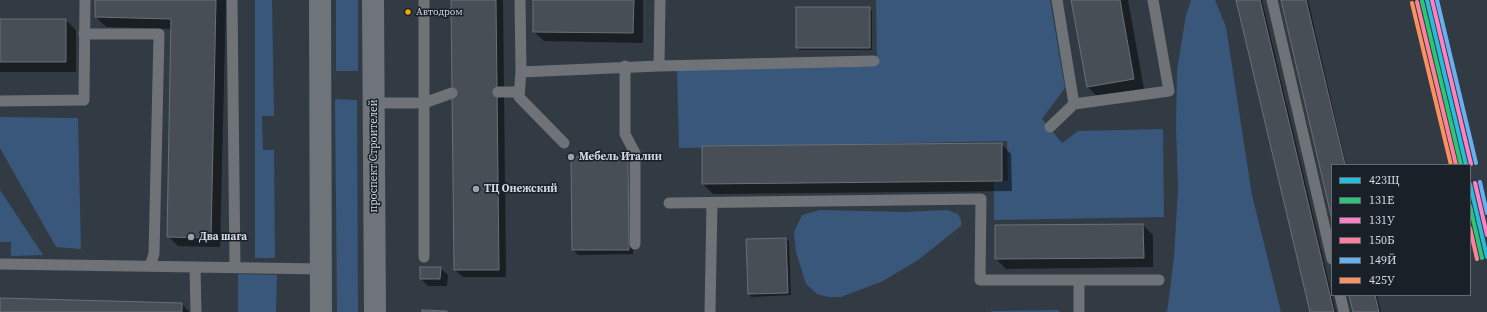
<!DOCTYPE html>
<html>
<head>
<meta charset="utf-8">
<style>
  body { margin:0 }
  #map { position:relative; width:1487px; height:312px; overflow:hidden; background:#323a43; font-family:"Source Serif 4",serif }
  canvas { display:block }
  .legend { position:absolute; left:1331px; top:164px; width:140px; height:132px; box-sizing:border-box; background:#192027; border:1px solid #636a73; margin:0; padding:5px 7px; list-style:none; font-size:12px; color:#d1d9e4 }
  .legend li { display:flex; align-items:center; gap:8px; height:20px }
  .legend b { width:20px; border:1px solid #636a73 }
</style>
</head>
<body>
<div id="map">
<canvas width="1487" height="312"></canvas>
<ul class="legend">
<li><b style="height:5px;background:#26bcdd"></b>423Щ</li>
<li><b style="height:5px;background:#2dc577"></b>131Е</li>
<li><b style="height:5px;background:#ff80c5"></b>131У</li>
<li><b style="height:5px;background:#ff8098"></b>150Б</li>
<li><b style="height:5px;background:#66b1f2"></b>149Й</li>
<li><b style="height:5px;background:#fa915f"></b>425У</li>
</ul>
</div>
<script>
const g = document.querySelector('canvas').getContext('2d');
g.lineJoin = 'round';
function fill(path, color) { g.fillStyle = color; g.fill(path, 'evenodd'); }
const shape = rows => new Path2D(rows.map(r => 'M' + r).join(''));
function stroke(path, color, width, dash) { g.strokeStyle = color; g.lineWidth = width; g.lineCap = dash ? 'butt' : 'round'; g.setLineDash(dash || []); g.stroke(path); }
function write(font, color, halo, rows, align = 'center') {
  g.font = font + ' "Source Serif 4",serif'; g.lineWidth = 3; g.setLineDash([]); g.textBaseline = 'middle'; g.strokeStyle = halo; g.fillStyle = color; for (const [text, x, y, turn = 0] of rows) {
    g.save(); g.translate(x, y); g.rotate((+turn || 0) * Math.PI / 180); g.textAlign = isNaN(turn) ? turn : align; if (halo) g.strokeText(text, 0, 0); g.fillText(text, 0, 0); g.restore();
  }
}
fill(shape([
  [255,0,272,0,274,116,262,116,263,150,274,150,275,258,255,258],
  [336,0,358,0,358,71,336,71],
  [876,0,1050,0,1065,88,1042,119,1062,143,1078,131,1163,129,1164,217,994,220,994,182,1008,181,1007,141,679,148,677,70,877,65],
  [1191,0,1215,0,1226,27,1252,195,1281,312,1167,312,1174,257,1178,188,1176,127,1177,70,1186,15],
  [335,99,357,100,358,312,337,312],
  [0,117,78,118,81,249,56,247,0,148],
  [0,190,43,255,11,256,11,242,0,242],
  [820,210,904,212,947,210,958,214,961,220,961,226,918,260,883,281,841,297,829,297,817,294,806,284,796,252,794,232,802,215],
  [238,274,277,275,276,312,238,312],
  [1059,310,1059,312,991,312,991,311]
]), '#39577b');
fill(shape([
  [96,0,226,0,220,247,178,246,168,236,172,29,106,27,96,17],
  [452,0,503,0,506,277,463,277,455,270],
  [534,0,643,0,643,43,544,41,534,32],
  [1072,0,1128,0,1144,89,1098,97,1088,87],
  [1237,0,1262,0,1336,312,1311,312],
  [1282,0,1308,0,1346,165,1332,165,1332,216],
  [870,8,872,11,872,50,800,50,797,48],
  [0,20,66,20,76,30,76,72,0,72],
  [1001,144,1011,154,1012,191,713,194,703,184],
  [628,157,633,163,633,254,578,255,573,249],
  [1143,225,1153,235,1153,267,1006,269,996,259],
  [786,239,789,241,791,295,751,297,749,294],
  [440,268,448,275,447,286,428,286,421,279],
  [1350,295,1377,295,1381,312,1354,312],
  [0,298,182,304,189,312,0,312]
]), '#0007');
const building = shape([
  [95,0,216,0,211,238,167,237,171,19,95,17,95,0],
  [451,0,496,0,499,270,454,270,451,0],
  [533,0,634,0,633,33,533,32,533,0],
  [1071,0,1120,0,1134,79,1087,87,1071,0],
  [1236,0,1260,0,1334,312,1310,312,1236,0],
  [1281,0,1306,0,1345,165,1332,165,1332,220,1281,0],
  [796,7,870,7,870,48,796,48,796,7],
  [0,19,66,19,66,62,0,62,0,19],
  [1002,143,1002,181,702,184,702,146,1002,143],
  [628,156,629,250,572,250,571,157,628,156],
  [1143,224,1144,258,995,259,995,225,1143,224],
  [786,238,788,293,748,294,746,239,786,238],
  [420,267,441,267,440,279,420,279,420,267],
  [1349,295,1375,295,1379,312,1353,312,1349,295],
  [0,298,182,303,182,312,0,312,0,298],
  [422,310,447,311,447,312,422,312,422,310]
]);
fill(building, '#474e56');
stroke(building, '#6a7078', 1);
stroke(shape([
  [232,0,235,268],
  [520,0,521,72,519,97,564,143],
  [1057,0,1074,104],
  [1272,0,1332,259],
  [84,34,159,34,154,254,150,266],
  [625,66,625,134,635,153,635,244],
  [659,66,874,61],
  [521,72,659,66,660,0],
  [498,92,519,92],
  [0,101,84,100,85,0],
  [373,103,424,103,452,93],
  [1050,127,1074,104,1169,91,1153,0],
  [669,203,981,199,980,280,1079,280,1079,312],
  [424,257,424,0],
  [0,264,195,267,196,312],
  [195,267,321,269],
  [1079,280,1159,280],
  [1340,295,1344,312],
  [710,312,712,203]
]), '#6f7377', 11);
stroke(shape([
  [320,0,321,312],
  [373,0,375,312]
]), '#6e747a', 22);
stroke(shape([
  [1427,0,1466,165],
  [1470,184,1487,257]
]), '#26bcdd', 4);
stroke(shape([
  [1422,1,1461,165],
  [1470,206,1482,258]
]), '#2dc577', 4);
stroke(shape([
  [1432,0,1471,164],
  [1475,183,1487,235]
]), '#ff80c5', 4);
stroke(shape([
  [1417,2,1456,165],
  [1470,228,1477,259]
]), '#ff8098', 4);
stroke(shape([
  [1437,0,1476,163],
  [1480,182,1487,213]
]), '#66b1f2', 4);
stroke(shape([
  [1412,3,1451,165]
]), '#fa915f', 4);
for (const [x, y, r, color] of [
  [408,12,3.5,"#f7a600"],
  [571,157,4,"#99a1ac"],
  [476,189,4,"#99a1ac"],
  [191,237,4,"#99a1ac"]
]) { const dot = new Path2D(); dot.arc(x, y, r, 0, 2 * Math.PI); g.fillStyle = color; g.fill(dot); stroke(dot, '#192027', 1.5); }
write('10px', '#d1d9e4', '#192027', [
  ["Автодром",416,12]
], 'left');
write('11px', '#d1d9e4', '#192027', [
  ["проспект Строителей",374,156,-90]
]);
write('bold 11px', '#d1d9e4', '#192027', [
  ["Мебель Италии",579,157],
  ["ТЦ Онежский",484,189],
  ["Два шага",199,237]
], 'left');
</script>
</body>
</html>
